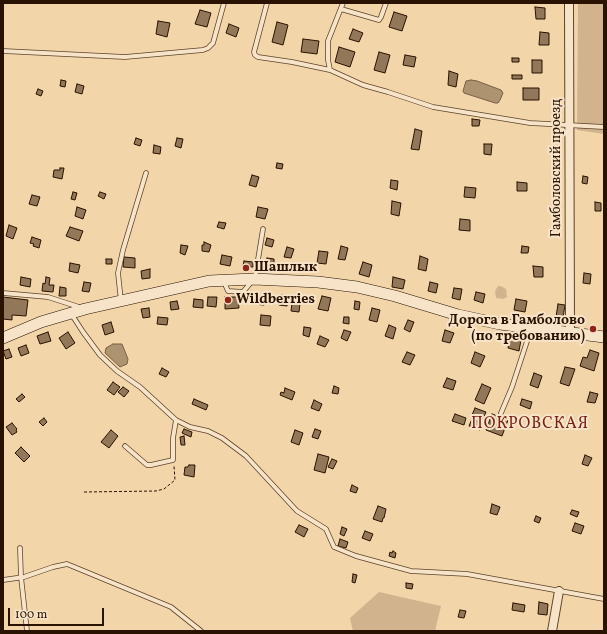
<!DOCTYPE html>
<meta charset="utf-8">
<style>
body{margin:0}
#map{position:relative;width:607px;height:634px;overflow:hidden;background:#f3d5aa;font-family:Vollkorn,serif}
canvas{display:block}
.frame{position:absolute;inset:0;border:4px solid #291200;pointer-events:none}
.scale{position:absolute;left:8px;top:608px;width:96px;height:18px;box-sizing:border-box;border:2px solid #291200;border-top:0;padding-left:5px;font-size:12px;line-height:14px;white-space:nowrap;color:#291200;-webkit-text-stroke:3px #f7e4c8;paint-order:stroke}
</style>
<div id="map">
<canvas width="607" height="634"></canvas>
<div class="frame"></div>
<div class="scale">100 m</div>
</div>
<script>
const c = document.querySelector('canvas').getContext('2d');
c.lineJoin = 'round';
function fill(path, color) { c.fillStyle = color; c.fill(path, 'evenodd'); }
const poly = rows => new Path2D(rows.map(r => 'M' + r).join(''));
function strokePath(path, color, width, dash) { c.strokeStyle = color; c.lineWidth = width; c.lineCap = dash ? 'butt' : 'round'; c.setLineDash(dash || []); c.stroke(path); }
function write(font, color, halo, rows, align = 'center') {
  c.font = font + ' Vollkorn,serif'; c.lineWidth = 4; c.setLineDash([]); c.textBaseline = 'middle'; c.strokeStyle = halo; c.fillStyle = color; for (const [text, x, y, turn = 0] of rows) {
    c.save(); c.translate(x, y); c.rotate((+turn || 0) * Math.PI / 180); c.textAlign = isNaN(turn) ? turn : align; if (halo) c.strokeText(text, 0, 0); c.fillText(text, 0, 0); c.restore();
  }
}
const green = poly([
 [578,3,604,3,604,134,577,130],
 [498,286,501,286,506,289,507,297,503,299,496,298,495,291],
 [379,592,441,606,435,631,353,631,350,618]
]);
const water = poly([
 [471,80,477,81,501,90,503,93,500,100,498,103,495,103,464,93,463,91,466,81,471,80],
 [113,344,122,344,128,359,127,364,120,367,105,353,106,348,113,344]
]);
const building = poly([
 [535,7,545,8,545,19,536,19,535,7],
 [200,10,211,13,207,27,195,24,200,10],
 [394,12,407,16,402,31,389,27,394,12],
 [158,21,170,23,167,37,156,34,158,21],
 [277,22,288,25,283,45,272,42,277,22],
 [229,24,239,28,236,37,226,33,229,24],
 [353,29,363,33,359,42,349,39,353,29],
 [540,32,549,33,549,45,539,45,540,32],
 [303,39,319,41,317,54,301,52,303,39],
 [339,47,355,52,350,67,335,62,339,47],
 [379,52,390,55,385,73,374,70,379,52],
 [405,55,416,57,414,67,403,65,405,55],
 [512,58,519,58,519,62,512,62,512,58],
 [532,60,542,60,542,73,532,73,532,60],
 [449,71,458,74,456,87,448,85,449,71],
 [512,75,522,75,522,79,512,79,512,75],
 [61,80,66,81,65,87,60,86,61,80],
 [77,84,84,86,82,94,75,92,77,84],
 [523,88,539,88,539,100,523,100,523,88],
 [38,89,43,91,41,96,36,94,38,89],
 [472,119,480,120,479,126,472,126,472,119],
 [415,129,422,131,419,150,411,149,415,129],
 [136,138,142,140,140,146,134,144,136,138],
 [177,138,183,139,181,148,175,146,177,138],
 [484,144,492,144,491,155,484,154,484,144],
 [154,145,161,147,160,154,153,153,154,145],
 [277,163,283,164,282,169,276,168,277,163],
 [60,168,64,168,62,179,53,177,54,170,60,170,60,168],
 [252,175,259,177,256,187,249,185,252,175],
 [583,176,588,177,587,184,582,183,583,176],
 [391,180,398,181,397,190,390,188,391,180],
 [517,182,527,183,527,191,517,191,517,182],
 [465,187,476,188,475,198,464,197,465,187],
 [73,192,77,193,75,200,71,199,73,192],
 [100,192,106,194,104,199,98,196,100,192],
 [32,195,40,197,37,206,29,204,32,195],
 [392,201,401,203,399,216,391,214,392,201],
 [595,202,601,203,601,211,595,211,595,202],
 [77,207,86,210,83,219,75,216,77,207],
 [258,207,268,209,265,219,256,217,258,207],
 [460,219,470,220,470,231,459,230,460,219],
 [219,222,226,223,224,229,217,227,219,222],
 [9,225,17,228,13,239,6,236,9,225],
 [70,227,83,231,79,241,66,236,70,227],
 [32,237,41,240,39,248,33,246,34,244,30,243,32,237],
 [267,238,274,240,272,247,265,245,267,238],
 [204,242,211,245,209,252,202,251,202,245,204,245,204,242],
 [181,245,188,246,185,255,180,253,181,245],
 [341,246,348,248,345,260,338,259,341,246],
 [522,246,529,247,528,253,521,253,522,246],
 [287,247,294,249,291,258,284,257,287,247],
 [319,251,328,252,326,264,317,263,319,251],
 [222,255,232,257,230,266,220,264,222,255],
 [420,256,428,259,426,271,418,269,420,256],
 [124,257,135,258,135,268,123,267,124,257],
 [267,258,274,259,274,265,267,264,267,258],
 [106,259,112,259,112,264,106,264,106,259],
 [244,261,253,262,253,267,243,266,244,261],
 [363,262,372,265,369,277,359,274,363,262],
 [70,263,80,265,78,273,69,271,70,263],
 [533,266,543,267,543,277,534,277,533,266],
 [150,269,150,278,142,279,141,271,150,269],
 [584,273,591,274,590,284,583,283,584,273],
 [21,277,31,279,30,287,20,285,21,277],
 [46,277,50,278,49,285,54,285,53,292,42,291,43,283,45,284,46,277],
 [393,277,405,280,403,289,392,287,393,277],
 [84,282,91,283,89,292,82,291,84,282],
 [430,282,438,284,436,293,428,291,430,282],
 [60,287,66,288,66,296,59,296,60,287],
 [454,288,462,289,460,300,452,298,454,288],
 [476,292,485,294,483,303,474,300,476,292],
 [254,295,264,296,264,305,253,304,254,295],
 [280,295,288,295,287,306,279,305,280,295],
 [293,295,301,295,299,312,291,311,293,295],
 [322,296,331,298,328,311,318,309,322,296],
 [3,297,28,300,26,316,12,315,12,320,3,319,3,297],
 [208,297,217,297,216,307,207,306,208,297],
 [225,297,238,297,239,308,225,309,225,297],
 [194,299,203,300,203,308,193,307,194,299],
 [516,299,527,301,525,312,514,310,516,299],
 [177,301,179,309,171,310,170,302,177,301],
 [355,301,360,302,359,310,354,309,355,301],
 [558,304,565,305,563,318,556,317,558,304],
 [149,308,150,317,143,318,141,309,149,308],
 [372,308,380,310,377,322,369,320,372,308],
 [261,315,271,316,270,326,260,325,261,315],
 [158,317,168,318,167,325,157,324,158,317],
 [344,317,349,317,349,324,343,323,344,317],
 [408,320,414,322,410,332,404,329,408,320],
 [111,322,114,332,105,335,102,325,111,322],
 [389,325,396,328,393,339,385,336,389,325],
 [304,327,311,328,309,337,303,335,304,327],
 [344,330,351,332,347,341,341,338,344,330],
 [445,330,454,333,450,343,442,341,445,330],
 [48,332,51,341,40,344,37,336,48,332],
 [68,332,75,343,66,349,59,338,68,332],
 [320,336,329,340,325,347,317,344,320,336],
 [510,337,521,340,519,351,508,348,510,337],
 [26,345,29,353,21,356,18,348,26,345],
 [9,349,12,357,6,359,3,351,9,349],
 [590,350,599,353,594,371,580,366,583,357,587,358,590,350],
 [407,352,415,355,410,365,402,362,407,352],
 [475,352,485,356,480,367,471,363,475,352],
 [565,367,575,369,569,386,560,383,565,367],
 [162,368,169,372,166,377,159,374,162,368],
 [534,373,542,376,538,388,530,385,534,373],
 [447,378,456,381,453,390,443,387,447,378],
 [113,382,120,387,114,395,107,390,113,382],
 [482,384,491,388,484,404,475,400,482,384],
 [334,386,339,388,338,394,332,393,334,386],
 [123,387,129,391,124,397,118,392,123,387],
 [285,388,295,392,292,400,280,395,281,392,284,393,285,388],
 [590,392,598,394,595,403,587,402,590,392],
 [22,394,25,397,19,402,16,399,22,394],
 [194,399,208,405,206,410,192,404,194,399],
 [522,399,532,402,530,409,520,405,522,399],
 [314,400,322,404,319,411,311,408,314,400],
 [475,408,486,412,483,419,472,415,475,408],
 [455,414,466,418,464,425,452,421,455,414],
 [492,414,508,420,502,436,486,430,492,414],
 [44,418,47,422,43,426,39,422,44,418],
 [472,419,482,423,480,430,469,426,472,419],
 [12,423,17,429,16,430,17,432,12,435,6,427,12,423],
 [184,429,192,432,191,437,182,433,184,429],
 [315,429,321,431,318,439,312,437,315,429],
 [111,430,118,436,109,448,101,442,111,430],
 [295,430,303,433,299,445,291,442,295,430],
 [184,436,185,445,181,445,180,437,184,436],
 [21,447,30,456,24,462,15,453,21,447],
 [318,454,329,457,325,473,314,470,318,454],
 [585,455,592,458,588,466,582,464,585,455],
 [332,459,337,461,333,469,328,467,332,459],
 [189,465,195,465,194,477,184,475,185,467,188,467,189,465],
 [352,485,358,488,356,493,350,491,352,485],
 [492,504,500,507,497,515,490,513,492,504],
 [378,506,386,509,384,518,383,518,382,522,373,519,378,506],
 [572,510,579,512,577,517,570,514,572,510],
 [536,516,541,518,539,523,534,521,536,516],
 [575,523,584,526,581,534,572,531,575,523],
 [299,525,308,529,304,537,295,532,299,525],
 [342,527,347,529,344,536,340,534,342,527],
 [365,531,373,534,370,541,362,538,365,531],
 [340,539,348,542,346,548,338,546,340,539],
 [393,551,396,553,395,558,389,556,390,552,392,553,393,551],
 [353,574,357,575,355,583,352,582,353,574],
 [406,583,413,584,412,589,406,588,406,583],
 [539,602,548,604,547,615,538,614,539,602],
 [513,603,525,605,524,612,512,610,513,603],
 [460,610,466,611,464,618,458,617,460,610]
]);
const path = poly([
 [84,492,156,491,164,489,175,480,174,466]
]);
const lane = poly([
 [267,3,254,52,255,55,258,57,292,62,330,70,328,60,328,41,343,3],
 [341,9,379,20,381,17,386,3],
 [3,51,125,57,203,50,208,48,213,43,224,3],
 [330,70,363,85,388,92,433,107,530,123,604,127],
 [255,278,263,229],
 [224,282,228,291,243,292,252,281],
 [3,293,48,297,79,307],
 [121,301,118,273,123,250,146,173],
 [72,315,83,332,100,355,117,371,140,387,176,420,190,427,208,431,222,438,246,456,297,511,326,529,334,547,356,556,411,571,467,574,604,599],
 [501,413,512,387,531,329],
 [125,446,147,465,151,465,173,460,173,438,176,420],
 [20,548,21,577,27,631],
 [3,580,24,577,53,567,67,564,171,607,201,631]
]);
const street = poly([
 [569,3,570,332],
 [552,631,559,591]
]);
const secondary = poly([
 [3,338,41,322,85,309,209,281,254,279,318,282,357,287,395,296,458,315,500,324,604,337]
]);
const markers = [
 [246,268,4,"#8f2418"],
 [228,300,4,"#8f2418"],
 [593,329,4,"#8f2418"]
];
const streetNames = [
 ["Гамболовский проезд",557,168,-90]
];
const poiNames = [
 ["Шашлык",254,268],
 ["Wildberries",236,300],
 ["Дорога в Гамболово",585,321,"right"],
 ["(по требованию)",585,337,"right"]
];
const quarterNames = [
 ["ПОКРОВСКАЯ",530,425]
];
fill(green, '#d1b48d');
fill(water, '#ae9370');
strokePath(water, '#795f43', 1);
fill(building, '#927758');
strokePath(building, '#291200', 1);
strokePath(lane, '#5c432a', 5.5);
strokePath(street, '#5c432a', 10);
strokePath(secondary, '#291200', 12);
strokePath(path, '#291200', 1, [3, 2]);
strokePath(lane, '#f7e4c8', 4);
strokePath(street, '#f7e4c8', 8);
strokePath(secondary, '#f7e4c8', 11);
for (const [x, y, r, color] of markers) { const dot = new Path2D(); dot.arc(x, y, r, 0, 2 * Math.PI); c.fillStyle = color; c.fill(dot); strokePath(dot, '#f7e4c8', 1.5); }
write('14px', '#291200', '#f7e4c8', streetNames);
write('bold 14px', '#291200', '#f7e4c8', poiNames, 'left');
c.letterSpacing = '1px';
write('16px', '#7a1f14', '#f7e4c8', quarterNames);
c.letterSpacing = '0px';
</script>
